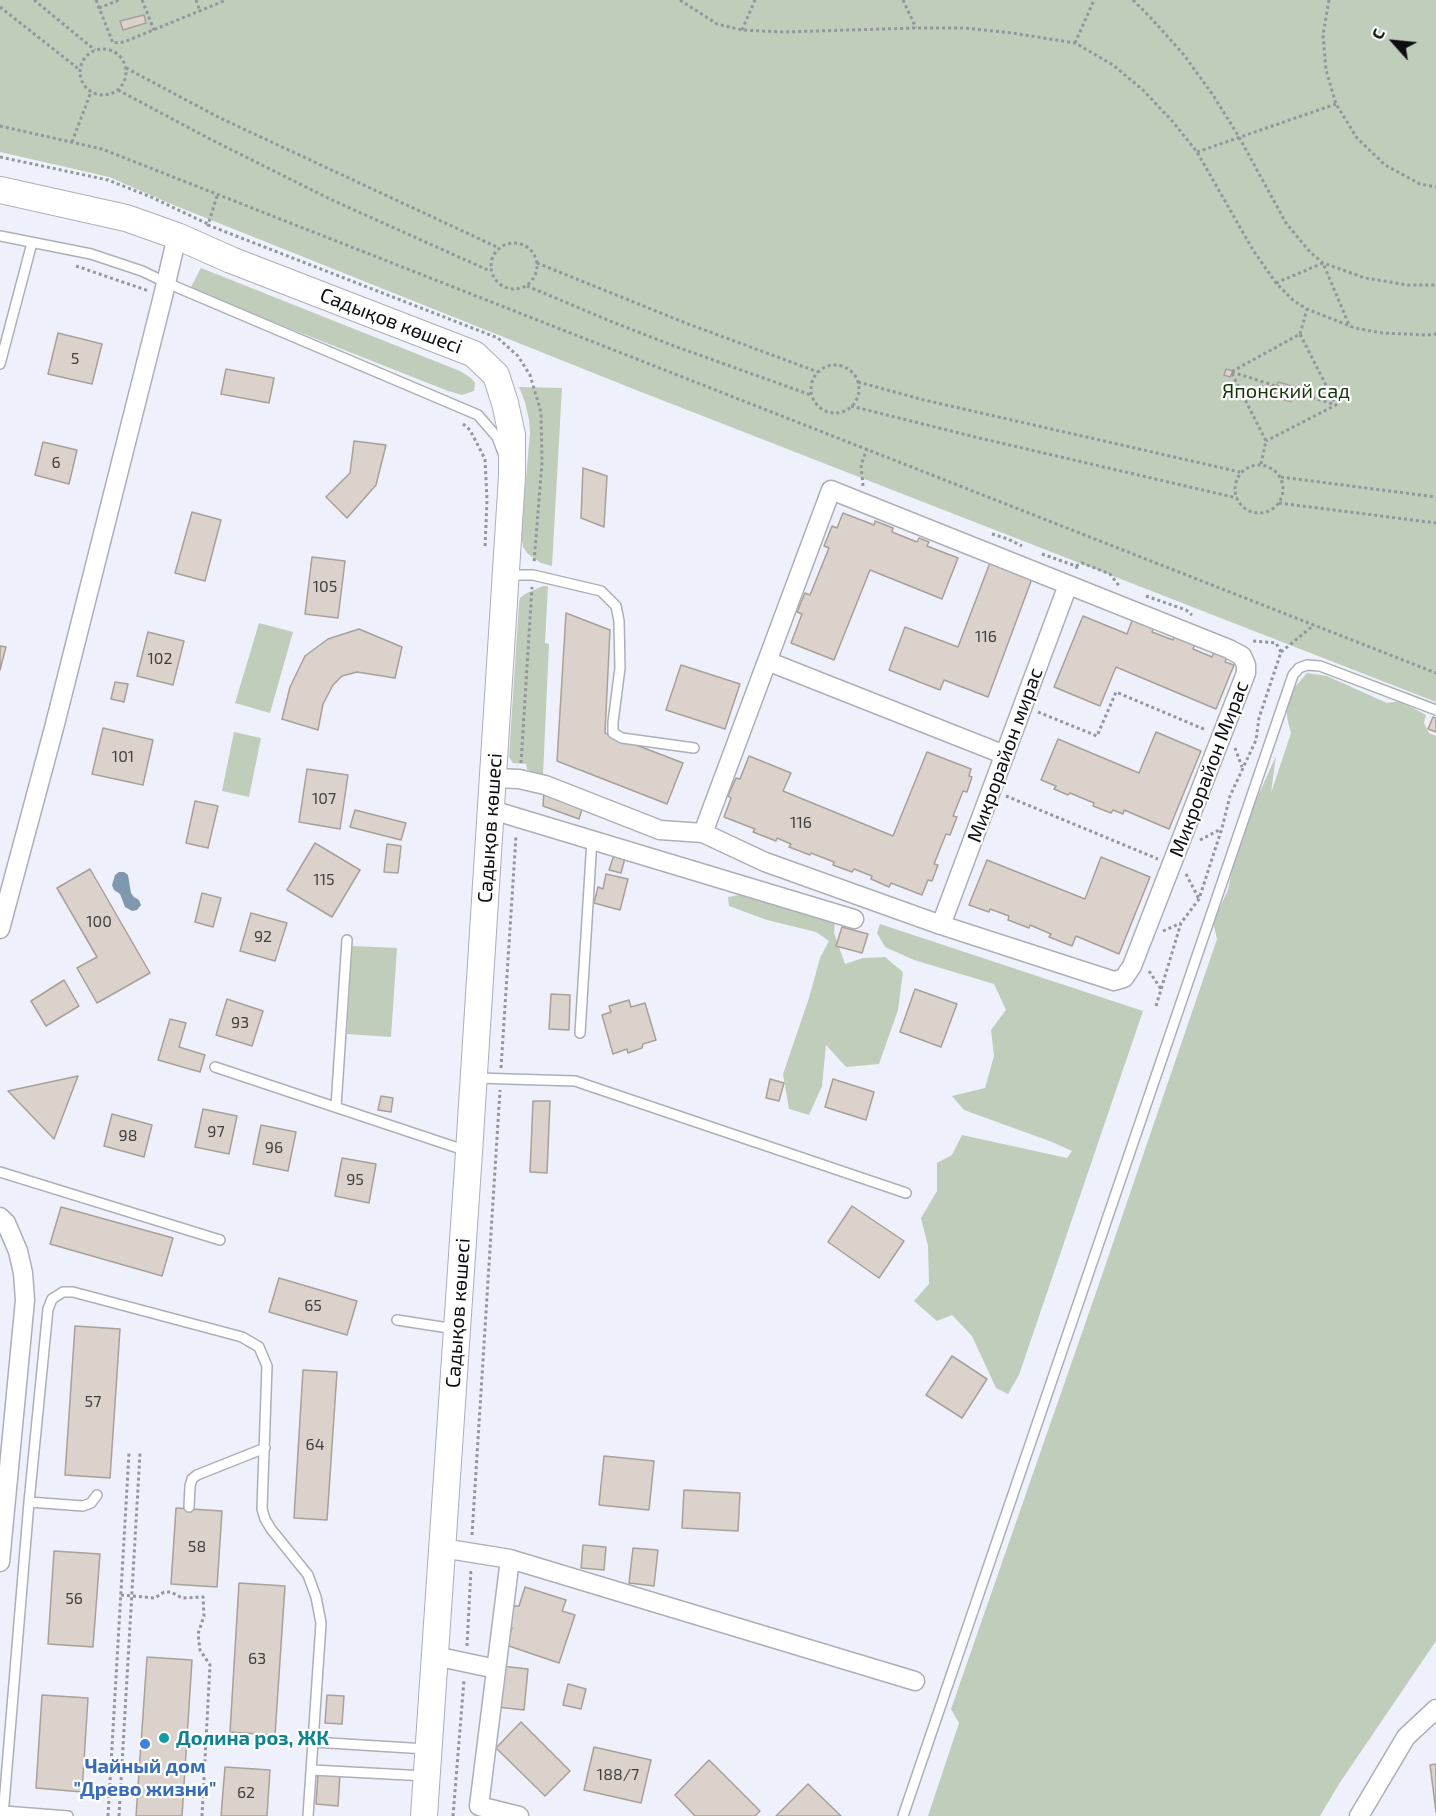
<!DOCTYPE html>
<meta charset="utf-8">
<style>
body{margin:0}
#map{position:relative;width:1436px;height:1816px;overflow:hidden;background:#eef1fb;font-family:"Exo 2",sans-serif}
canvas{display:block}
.north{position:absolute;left:1364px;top:12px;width:60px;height:60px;-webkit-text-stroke:4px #fff;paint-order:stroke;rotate:297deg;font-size:16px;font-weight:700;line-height:24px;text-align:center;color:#0d0e11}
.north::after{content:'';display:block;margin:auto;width:21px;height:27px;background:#0d0e11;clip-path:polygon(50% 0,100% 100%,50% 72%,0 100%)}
</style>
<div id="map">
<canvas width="1436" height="1816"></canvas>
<div class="north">С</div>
</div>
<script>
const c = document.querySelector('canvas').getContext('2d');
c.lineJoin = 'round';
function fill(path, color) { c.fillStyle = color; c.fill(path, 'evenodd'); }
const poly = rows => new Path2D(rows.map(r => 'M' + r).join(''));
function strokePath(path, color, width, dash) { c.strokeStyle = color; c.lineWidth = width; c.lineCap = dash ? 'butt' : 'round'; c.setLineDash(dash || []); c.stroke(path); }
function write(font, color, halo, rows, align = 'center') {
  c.font = font + ' "Exo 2",sans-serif'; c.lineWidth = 4.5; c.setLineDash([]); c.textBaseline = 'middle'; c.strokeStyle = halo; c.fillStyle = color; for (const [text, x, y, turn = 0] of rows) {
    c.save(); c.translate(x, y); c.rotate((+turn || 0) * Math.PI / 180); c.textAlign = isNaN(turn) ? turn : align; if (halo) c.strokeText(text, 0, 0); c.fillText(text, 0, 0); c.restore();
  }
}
const green = poly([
 [0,0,1436,0,1436,702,636,390,171,204,109,177,0,152],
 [201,268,460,371,471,378,475,383,474,391,462,395,448,391,190,289],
 [519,387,562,388,552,566,541,563,528,554,523,547,521,533,530,433,529,420,525,402],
 [543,586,548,586,545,643,549,644,543,775,533,773,527,769,526,764,513,763,509,757,519,603,520,598,525,594],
 [259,623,293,632,270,713,235,703],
 [1307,673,1327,676,1387,703,1400,701,1426,715,1424,723,1429,733,1436,736,1436,1641,1339,1784,1320,1816,928,1816,959,1723,951,1709,1100,1281,1217,939,1213,922,1228,890,1232,869,1253,807,1276,756,1271,793,1291,733,1288,722,1286,708,1295,687],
 [234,732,261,738,249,797,222,791],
 [739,895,835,921,834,933,845,964,863,958,885,957,903,972,898,1010,879,1064,846,1067,826,1045,822,1086,809,1115,789,1109,783,1074,809,998,820,958,829,941,816,932,767,920,729,906,728,897],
 [880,924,1143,1011,1019,1375,1008,1394,996,1388,972,1336,952,1315,937,1321,914,1301,929,1284,928,1246,921,1218,937,1191,937,1163,952,1155,962,1135,1067,1158,1072,1151,1052,1142,964,1110,952,1096,985,1088,994,1056,991,1030,1006,1010,994,984,914,960,885,947,877,933],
 [352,946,397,948,391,1037,347,1034]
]);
const water = poly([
 [119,872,124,872,128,875,131,893,134,897,139,900,141,905,137,910,132,911,125,907,120,894,114,890,112,885,115,875]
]);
const building = poly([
 [144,15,146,23,123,30,120,21,144,15],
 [58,333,102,344,92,384,48,374,58,333],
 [226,369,274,378,269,403,221,394,226,369],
 [1226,369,1233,371,1230,377,1224,375,1226,369],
 [1278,382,1295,387,1291,402,1274,396,1278,382],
 [354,441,386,445,376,485,347,518,326,497,350,473,354,441],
 [43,442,77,450,69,484,35,475,43,442],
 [583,468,607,476,604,527,581,518,583,468],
 [192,512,221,520,205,581,175,573,192,512],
 [843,513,874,525,875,521,893,528,892,532,917,542,919,538,929,542,927,546,958,558,942,599,870,570,834,660,791,643,802,614,797,612,805,593,810,595,829,548,824,546,832,526,837,528,843,513],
 [312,557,345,561,338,618,305,614,312,557],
 [991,560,1033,576,988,697,944,680,940,690,889,670,905,627,958,647,991,560],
 [566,613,610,630,605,733,683,763,667,804,557,761,566,613],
 [1083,616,1127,634,1133,618,1154,627,1152,632,1173,640,1174,636,1195,644,1193,649,1212,657,1214,652,1227,657,1225,662,1234,665,1216,709,1116,667,1100,706,1054,687,1083,616],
 [359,629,402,647,395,678,357,672,342,676,333,685,323,704,318,730,282,719,290,687,305,656,328,639,359,629],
 [148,632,184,641,173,685,137,676,148,632],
 [0,646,6,647,0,670,0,646],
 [681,665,740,684,725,729,666,710,681,665],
 [115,682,128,684,124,702,111,699,115,682],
 [1433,717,1436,718,1436,732,1428,729,1433,717],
 [103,728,153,740,143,785,92,774,103,728],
 [1156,732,1201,751,1169,829,1124,810,1123,814,1113,810,1111,813,1093,806,1094,803,1070,793,1068,795,1054,789,1056,786,1041,780,1058,739,1139,773,1156,732],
 [927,752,971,769,969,776,972,777,967,792,963,791,953,816,957,817,950,835,946,834,934,864,938,865,932,881,928,880,922,895,891,883,889,887,871,879,872,876,854,869,852,872,833,865,834,862,811,853,810,855,789,847,791,844,777,838,776,841,753,832,755,829,724,817,731,798,728,796,736,778,740,779,749,756,791,773,783,791,893,836,927,752],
 [307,769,348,775,340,829,299,822,307,769],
 [544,791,583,806,579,819,543,806,544,791],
 [195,801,218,806,208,848,186,843,195,801],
 [355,810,406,823,401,840,350,827,355,810],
 [315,843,360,870,332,917,287,890,315,843],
 [387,844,401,846,398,873,384,872,387,844],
 [614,855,625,858,621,873,609,870,614,855],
 [1101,857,1150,877,1119,954,1076,936,1072,946,1049,937,1051,934,1030,925,1029,928,1008,920,1009,916,990,909,989,912,969,905,987,860,1085,899,1101,857],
 [90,869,150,973,97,1003,77,968,97,957,57,888,90,869],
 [606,874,628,879,620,910,594,903,598,887,603,889,606,874],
 [202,893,221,898,213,927,195,922,202,893],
 [251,913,287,923,275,961,240,951,251,913],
 [842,927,868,934,862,953,836,946,842,927],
 [64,980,79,1006,46,1026,31,1001,64,980],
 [915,989,957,1004,941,1047,900,1032,915,989],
 [551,994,570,995,569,1030,549,1029,551,994],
 [227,999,263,1011,252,1046,216,1035,227,999],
 [629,1000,631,1007,645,1003,656,1040,643,1044,642,1048,628,1053,627,1049,613,1054,602,1015,611,1012,609,1006,629,1000],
 [170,1019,186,1023,179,1047,205,1055,200,1072,158,1060,170,1019],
 [78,1076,54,1139,8,1091,78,1076],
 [770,1079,784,1083,779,1101,766,1098,770,1079],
 [833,1079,874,1092,866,1120,825,1107,833,1079],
 [381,1096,393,1098,391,1112,378,1110,381,1096],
 [533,1101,550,1101,547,1173,530,1172,533,1101],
 [203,1109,237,1116,229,1154,195,1147,203,1109],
 [112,1114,152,1125,144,1157,104,1146,112,1114],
 [261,1125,296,1132,288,1171,253,1164,261,1125],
 [342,1158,376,1164,369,1203,335,1196,342,1158],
 [852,1206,904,1241,879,1278,828,1242,852,1206],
 [61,1207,173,1238,162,1276,50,1244,61,1207],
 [279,1278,357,1301,347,1335,269,1312,279,1278],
 [75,1326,120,1329,110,1478,65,1475,75,1326],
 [952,1356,987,1379,962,1418,926,1395,952,1356],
 [303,1370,337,1372,327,1520,294,1518,303,1370],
 [604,1456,654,1461,649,1510,599,1505,604,1456],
 [684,1490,740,1493,738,1531,682,1528,684,1490],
 [176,1508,222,1511,217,1587,171,1584,176,1508],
 [583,1545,606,1547,604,1570,581,1568,583,1545],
 [633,1548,658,1550,654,1586,629,1583,633,1548],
 [54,1551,100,1554,93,1647,48,1644,54,1551],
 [239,1583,285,1586,275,1735,230,1732,239,1583],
 [525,1587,566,1600,562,1611,575,1615,559,1663,506,1645,512,1628,507,1627,514,1606,519,1606,525,1587],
 [147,1657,192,1660,182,1816,136,1816,147,1657],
 [501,1666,528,1669,524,1710,497,1707,501,1666],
 [568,1684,586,1689,581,1709,563,1705,568,1684],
 [42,1695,88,1698,82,1792,36,1788,42,1695],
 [327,1695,344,1696,342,1724,325,1723,327,1695],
 [521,1722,570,1771,545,1796,496,1748,521,1722],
 [594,1747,651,1760,641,1803,584,1790,594,1747],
 [709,1760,760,1811,755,1816,695,1816,675,1795,709,1760],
 [1436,1764,1436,1812,1430,1765,1436,1764],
 [225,1767,270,1770,267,1816,221,1816,225,1767],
 [318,1773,340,1774,338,1806,316,1804,318,1773],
 [808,1784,841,1816,776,1816,808,1784]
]);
const path = poly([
 [34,0,95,50],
 [96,0,113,43,124,42,226,0],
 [142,0,154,30],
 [196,0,200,11],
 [680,0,717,24,742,30,783,32,916,28,965,28,1012,33,1075,43,1113,65,1143,90,1173,122,1197,152,1253,250,1276,283,1294,301,1307,309,1355,328,1382,333,1427,335,1436,334],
 [903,0,916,28],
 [1133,0,1151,18,1184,55,1213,95,1239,137,1286,223,1310,252,1323,263,1365,278,1408,285,1436,285],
 [1329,0,1323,35,1326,70,1336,104,1357,138,1385,165,1420,184,1436,187],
 [0,7,80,70],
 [99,8,119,0],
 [742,30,755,0],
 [1075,43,1094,0],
 '80 72a23 23 0 1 1 46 0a23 23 0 1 1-46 0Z',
 [126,68,220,118,499,248],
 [118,90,210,139,332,200,490,271],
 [0,126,102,149,1436,673],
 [72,142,91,92],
 [1197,152,1336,104],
 [0,157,108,180,151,197,208,224],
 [217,196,208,225,498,338,518,356,530,375,541,412,542,462,534,563],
 '491 266a23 23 0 1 1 46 0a23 23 0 1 1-46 0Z',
 [537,263,683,322,818,372],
 [76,266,149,291],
 [1276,283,1323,263,1350,327],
 [527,286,610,321,674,346,811,395],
 [1300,334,1307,309],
 '811 389a24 24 0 1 1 48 0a24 24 0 1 1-48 0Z',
 [1232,372,1336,405],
 [858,382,924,400,1240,472],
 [851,406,975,437,1237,498],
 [463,424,470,430,485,459,487,500,485,548],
 [1261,464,1266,441,1231,372,1300,334,1336,405,1266,441],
 '1235 489a24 24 0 1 1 48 0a24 24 0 1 1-48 0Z',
 [1281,477,1436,497],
 [863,486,861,465,867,449],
 [1279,503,1436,523],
 [992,534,1008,539,1022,546],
 [1042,554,1076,566,1078,571],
 [1076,566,1082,563,1110,574,1120,587],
 [1146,596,1186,610,1192,615],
 [1281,652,1314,625],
 [1038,712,1097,736,1116,692,1206,730],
 [1235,748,1242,767],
 [521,763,532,587],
 [1006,796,1158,859],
 [1200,840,1221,829],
 [1186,874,1199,899],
 [1163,931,1181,923],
 [1149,971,1161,989],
 [1156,1006,1181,923,1199,899,1222,828,1230,796,1256,740,1259,718,1281,652,1276,643,1252,641],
 [501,1068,516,836],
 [472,1535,500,1090],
 [121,1595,155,1598,164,1592,171,1592,182,1598,203,1597,204,1616,198,1634,200,1650,210,1665,202,1816],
 [467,1646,471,1569],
 [108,1816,129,1453],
 [119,1816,140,1453],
 [453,1816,464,1680]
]);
const lane = poly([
 [0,236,91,254,142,271,167,283,478,415,497,437,503,453],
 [0,364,32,243],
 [509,575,533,575,601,591,616,606,619,621,620,668,613,722,613,733,622,738,694,748],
 [580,1033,592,839],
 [215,1067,467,1151],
 [476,1078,575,1081,906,1193],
 [336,1107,347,940],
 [0,1172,220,1240],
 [397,1320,455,1329],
 [29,1502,83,1506,91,1503,97,1495],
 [189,1507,190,1486,192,1479,197,1475,265,1448],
 [313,1742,426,1749],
 [312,1770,426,1776],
 [4,1811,68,1816],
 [3,1816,29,1502,48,1309,52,1299,63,1292,73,1292,242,1337,259,1347,267,1366,262,1509,265,1519,271,1529,308,1575,316,1597,321,1623,308,1816],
 [903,1816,1293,675,1299,668,1307,665,1320,666,1436,710]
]);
const street = poly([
 [767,661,1005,755],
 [494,778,519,779,545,785,660,830,703,833,765,862,941,925,1114,981,1124,978,1132,966,1246,673,1246,665,1242,656,1229,649,831,490,703,833],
 [492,810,854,919],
 [941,925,1068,585],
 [0,929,54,728,163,296,177,236],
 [0,1217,6,1223,18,1251,23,1273,25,1300,0,1562],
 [442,1548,510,1559,479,1806,519,1816],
 [510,1559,915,1681],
 [435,1656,496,1669],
 [1359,1816,1406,1737,1436,1709]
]);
const secondary = poly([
 [0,190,126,218,177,236,231,260,474,354,496,375,505,403,512,435,512,476,469,1152,424,1816]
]);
const markers = [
 [164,1738,6,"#0f9aa8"],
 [145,1744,6,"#3f7fe0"]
];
const numberNames = [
 ["5",75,359],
 ["6",56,463],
 ["105",325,587],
 ["116",986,637],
 ["102",160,659],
 ["101",123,757],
 ["107",324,799],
 ["116",801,823],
 ["115",324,880],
 ["100",99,922],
 ["92",263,937],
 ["93",240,1023],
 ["97",216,1132],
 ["98",128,1136],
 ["96",274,1148],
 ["95",355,1180],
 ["65",313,1306],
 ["57",93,1402],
 ["64",315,1445],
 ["58",197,1547],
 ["56",74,1599],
 ["63",257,1659],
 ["188/7",618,1775],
 ["62",246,1793]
];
const streetNames = [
 ["Садықов көшесі",391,321,21],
 ["Микрорайон мирас",1005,755,-70],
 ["Микрорайон Мирас",1209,769,-69],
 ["Садықов көшесі",490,828,-86],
 ["Садықов көшесі",458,1313,-86]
];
const parkNames = [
 ["Японский сад",1286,391]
];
const cultureNames = [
 ["Долина роз, ЖК",176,1738]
];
const shopNames = [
 ["Чайный дом",145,1766],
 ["\"Древо жизни\"",145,1789]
];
fill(green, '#c0cdbb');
fill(water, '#8098af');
fill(building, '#dbd3cb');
strokePath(building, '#a8a099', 1.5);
strokePath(lane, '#acafb8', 12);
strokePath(street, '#acafb8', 21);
strokePath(secondary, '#acafb8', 28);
strokePath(path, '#94969d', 3, [3, 3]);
strokePath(lane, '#fff', 9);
strokePath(street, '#fff', 18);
strokePath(secondary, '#fff', 26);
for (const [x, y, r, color] of markers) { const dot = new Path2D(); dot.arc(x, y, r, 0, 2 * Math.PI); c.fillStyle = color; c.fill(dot); strokePath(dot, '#fff', 2); }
write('16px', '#403f40', null, numberNames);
write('20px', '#0d0e11', '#fff', streetNames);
write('20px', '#18340b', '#fff', parkNames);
write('bold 20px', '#0d838f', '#fff', cultureNames, 'left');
write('bold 20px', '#366cbe', '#fff', shopNames);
</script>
